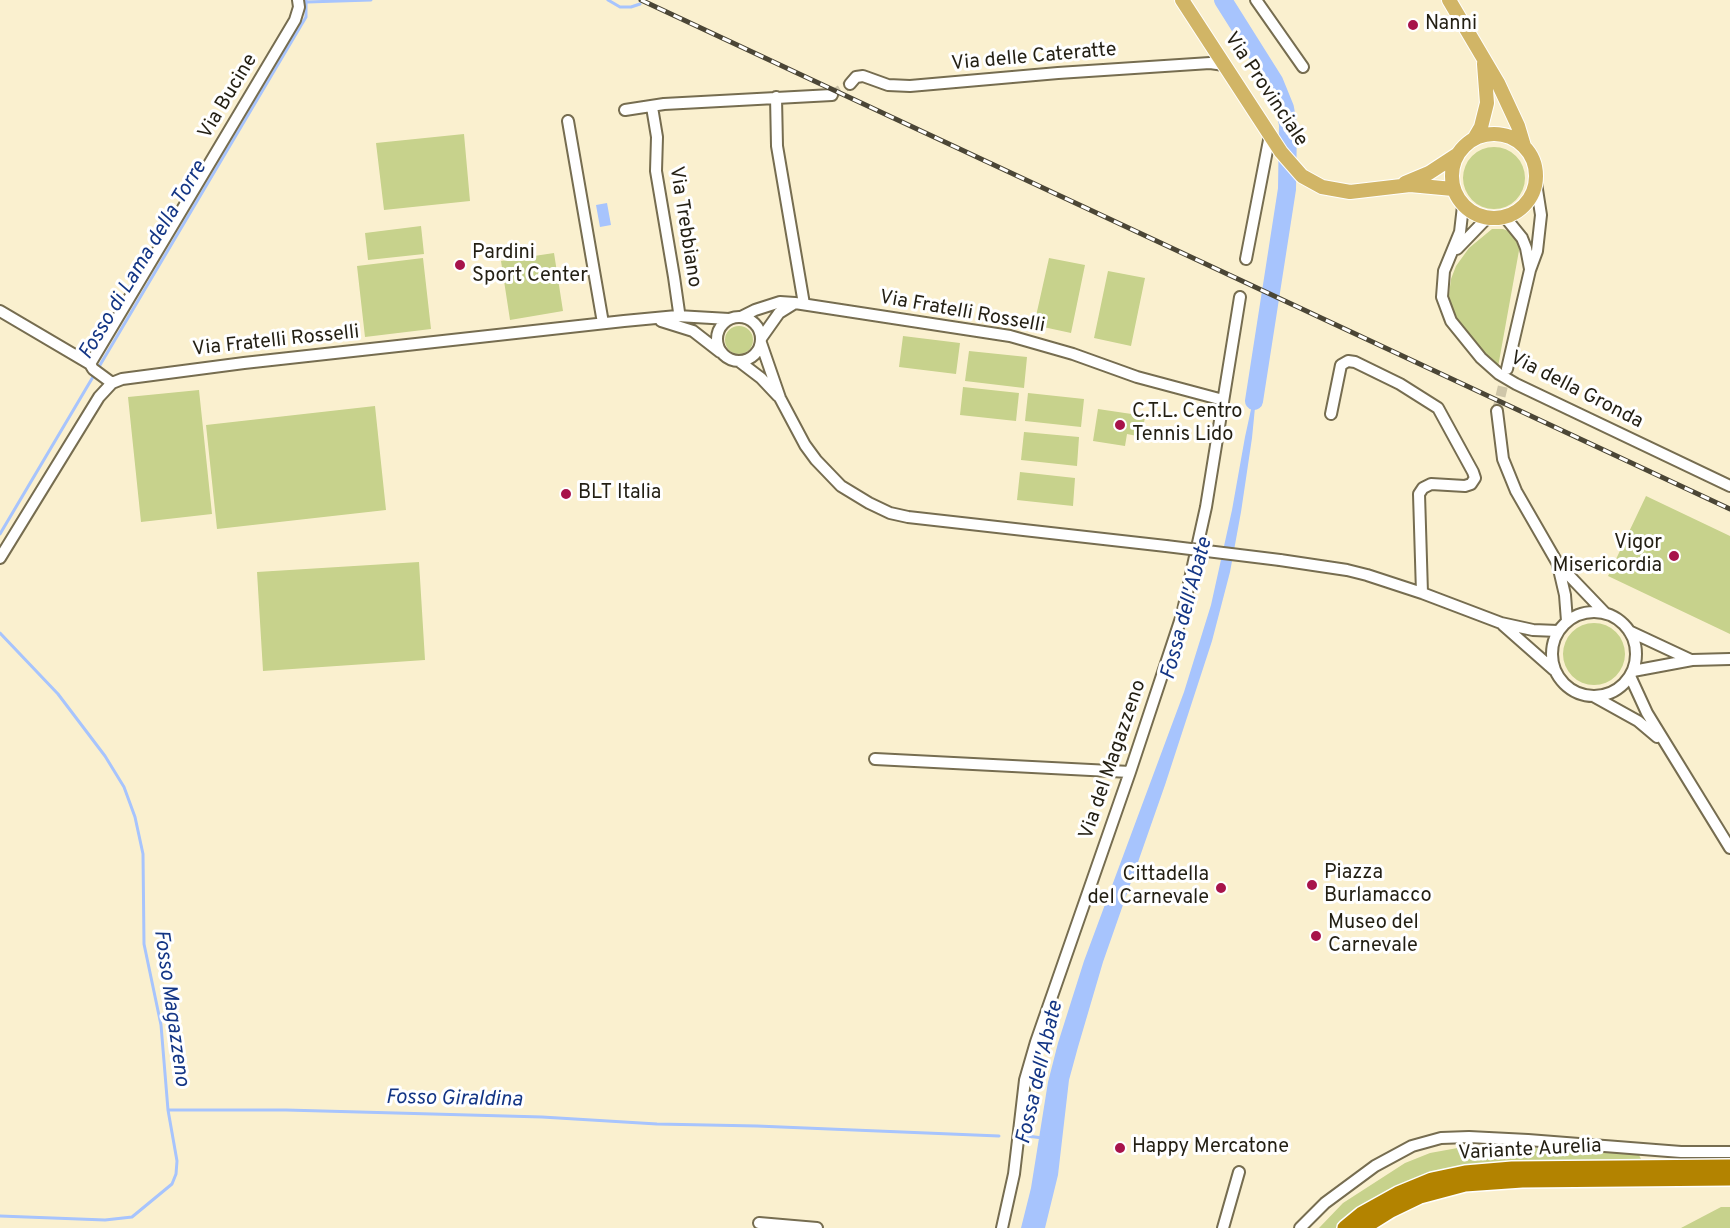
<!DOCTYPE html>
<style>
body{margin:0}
canvas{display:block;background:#faf0cf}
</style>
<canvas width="1730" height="1228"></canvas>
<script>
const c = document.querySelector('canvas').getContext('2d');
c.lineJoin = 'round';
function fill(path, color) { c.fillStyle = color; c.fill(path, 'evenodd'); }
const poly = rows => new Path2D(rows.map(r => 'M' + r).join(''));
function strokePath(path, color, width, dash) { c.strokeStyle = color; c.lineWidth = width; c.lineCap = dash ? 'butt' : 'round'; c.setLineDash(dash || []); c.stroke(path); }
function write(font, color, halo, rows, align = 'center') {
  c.font = font + ' Overpass,sans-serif'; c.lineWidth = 6; c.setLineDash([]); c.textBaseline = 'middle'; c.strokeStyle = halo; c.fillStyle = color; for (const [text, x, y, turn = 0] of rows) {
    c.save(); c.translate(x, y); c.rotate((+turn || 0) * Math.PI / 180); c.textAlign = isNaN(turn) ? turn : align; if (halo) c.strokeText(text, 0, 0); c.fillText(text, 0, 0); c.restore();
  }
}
const green = poly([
 [464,134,470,201,384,210,376,143],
 '1463 178a31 31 0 1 1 62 0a31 31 0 1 1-62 0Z',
 [421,226,424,254,368,260,365,233],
 [1492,229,1503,229,1511,232,1520,245,1498,367,1493,365,1457,321,1450,306,1449,295,1451,279,1456,266,1469,248],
 [554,253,563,311,510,320,501,261],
 [423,258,431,329,365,337,357,266],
 [1049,258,1085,265,1071,333,1034,325],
 [1108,271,1145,278,1131,346,1094,338],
 '725 340a14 14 0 1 1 28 0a14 14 0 1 1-28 0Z',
 [903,336,960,343,956,374,899,367],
 [969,351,1027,357,1024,388,965,381],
 [963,387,1019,393,1016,421,960,415],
 [199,390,212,514,141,522,128,397],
 [1028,393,1084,399,1081,427,1025,421],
 [375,406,386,510,217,529,206,425],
 [1098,409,1145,416,1142,437,1127,434,1125,446,1093,441],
 [1024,432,1079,437,1077,466,1021,460],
 [1020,472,1075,478,1073,506,1017,500],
 [1646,496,1730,536,1730,634,1608,576],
 [419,562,425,660,263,671,257,572],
 '1563 654a31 31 0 1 1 62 0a31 31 0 1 1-62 0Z',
 [1474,1145,1611,1152,1639,1155,1641,1159,1635,1161,1411,1181,1373,1199,1349,1216,1336,1228,1319,1228,1343,1203,1405,1163,1430,1153],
 [1721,1207,1730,1207,1730,1228,1681,1228]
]);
const water = poly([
 [607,203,611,225,600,227,596,205],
 [1258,377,1252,438,1241,512,1230,572,1212,641,1165,785,1103,962,1078,1047,1069,1080,1058,1175,1045,1228,1021,1228,1031,1188,1048,1082,1058,1043,1084,961,1184,692,1211,605,1232,510,1245,437]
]);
const stream = poly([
 [608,0,620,7,631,7,640,4],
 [307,2,371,0],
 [0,534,306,17,306,0],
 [0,633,58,694,105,756,124,787,135,817,143,854,144,944,161,1025,168,1110],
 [1027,1136,1043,1138],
 [0,1216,105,1220,132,1217,172,1184,176,1174,177,1161,168,1110,286,1110,542,1117,657,1124,757,1126,999,1136]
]);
const river = poly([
 [1223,0,1274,81,1285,108,1288,125,1287,189,1254,401]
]);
const minorTunnel = poly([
 [832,95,850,84],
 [1497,411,1507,369]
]);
const minor = poly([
 [1256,0,1303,67],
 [850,84,856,77,863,76,888,85,910,86,1058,73,1210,63,1224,65],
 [776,97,777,146,804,304],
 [652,107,657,137,656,171,674,277,679,312,677,316],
 [625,110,664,104,832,95],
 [568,121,603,323],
 [1463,206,1460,232,1444,271,1442,297,1451,321,1481,358,1499,374,1516,384,1730,486],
 [1505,217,1522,238,1526,248,1530,269],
 [1457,249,1487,218],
 [1246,259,1270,135],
 [0,311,90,364,93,369,112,383],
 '717 339a22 22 0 1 1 44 0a22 22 0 1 1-44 0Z',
 [741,317,755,310,780,302,795,303,1010,336,1073,354,1137,377,1223,400],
 [661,321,693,331,720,352],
 [762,337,779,313,795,303],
 [761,343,780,398,805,445,816,460,841,486,869,503,890,513,908,517,1166,546],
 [740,362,761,378,778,396],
 [90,364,295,20,299,7,298,0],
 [1507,369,1530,270,1537,251,1541,215,1536,183],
 [1497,411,1503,459,1516,491,1558,564,1605,613],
 [1331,414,1341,365,1348,361,1355,362,1400,384,1438,408,1473,472,1475,478,1471,484,1465,486,1431,484,1423,488,1419,494,1422,593],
 [0,558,99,397,112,383,122,379,244,363,624,321,677,316,729,319],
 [1280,560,1347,570,1367,575,1422,593,1501,623,1533,630,1558,631],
 [1558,565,1565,595,1567,621],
 '1552 654a42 42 0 1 1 84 0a42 42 0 1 1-84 0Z',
 [1503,625,1554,670],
 [1629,631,1691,660],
 [1633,671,1692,660,1730,659],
 [1630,676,1647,713,1730,848],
 [1593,696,1638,721,1657,737],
 [875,759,1130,772],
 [759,1223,817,1228],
 [1002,1228,1014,1174,1025,1080,1036,1042,1130,772,1182,615,1206,507,1240,297],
 [1223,1228,1239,1172],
 [1300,1228,1325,1203,1375,1166,1412,1146,1441,1138,1469,1137,1528,1140,1681,1152,1730,1152]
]);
const major = poly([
 [1182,0,1281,152,1302,176,1322,187,1350,192,1410,185,1453,189],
 [1449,0,1498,83,1518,126,1524,146],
 '1452 176a42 42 0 1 1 84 0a42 42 0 1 1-84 0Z',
 [1474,139,1481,127,1487,103,1484,64],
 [1405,183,1429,173,1458,154]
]);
const highway = poly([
 [1345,1228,1362,1214,1398,1194,1432,1180,1465,1173,1512,1169,1730,1167],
 [1362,1228,1391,1210,1420,1196,1465,1184,1522,1180,1730,1178]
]);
const rail = poly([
 [641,0,1730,509]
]);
const minorBridge = poly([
 [1166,546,1280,560]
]);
const markers = [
 [1413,25,6,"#a7134a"],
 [460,265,6,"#a7134a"],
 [1120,425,6,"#a7134a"],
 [566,494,6,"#a7134a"],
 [1674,556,6,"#a7134a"],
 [1312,885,6,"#a7134a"],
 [1221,888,6,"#a7134a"],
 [1316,936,6,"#a7134a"],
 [1120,1148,6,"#a7134a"]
];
const poiNames = [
 ["Nanni",1425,25],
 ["Pardini",472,254],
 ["Sport Center",472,277],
 ["C.T.L. Centro",1132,413],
 ["Tennis Lido",1132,436],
 ["BLT Italia",578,494],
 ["Vigor",1662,544,"right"],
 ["Misericordia",1662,567,"right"],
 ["Piazza",1324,874],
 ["Burlamacco",1324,897],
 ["Cittadella",1209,876,"right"],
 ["del Carnevale",1209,899,"right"],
 ["Museo del",1328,924],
 ["Carnevale",1328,947],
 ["Happy Mercatone",1132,1148]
];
const streetNames = [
 ["Via delle Cateratte",1034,58,-5],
 ["Via Provinciale",1265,90,56],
 ["Via Bucine",229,97,-59],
 ["Via Trebbiano",684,227,81],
 ["Via Fratelli Rosselli",962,313,10],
 ["Via Fratelli Rosselli",276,342,-6],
 ["Via della Gronda",1576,391,27],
 ["Via del Magazzeno",1114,760,-71],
 ["Variante Aurelia",1530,1151,-3]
];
const waterNames = [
 ["Fosso di Lama della Torre",144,261,-59],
 ["Fossa dell'Abate",1188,609,-75],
 ["Fosso Magazzeno",170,1008,82],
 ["Fossa dell'Abate",1041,1073,-77],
 ["Fosso Giraldina",454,1100,1]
];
fill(green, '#c7d28c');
fill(water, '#a7c4fd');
strokePath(stream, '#a7c4fd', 3);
strokePath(river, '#a7c4fd', 18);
strokePath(minorTunnel, '#cfc6a9', 10, [10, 5]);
strokePath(minor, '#766d50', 14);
strokePath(major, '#fff', 16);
strokePath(highway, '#fff', 18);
strokePath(minor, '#fff', 10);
strokePath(major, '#d1b566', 14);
strokePath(highway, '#b38300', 15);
strokePath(rail, '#4b4636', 5);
strokePath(rail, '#fff', 3, [9]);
strokePath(minorBridge, '#766d50', 14, []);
strokePath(minorBridge, '#fff', 10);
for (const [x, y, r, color] of markers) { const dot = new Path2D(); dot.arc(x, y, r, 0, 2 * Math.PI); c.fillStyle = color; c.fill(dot); strokePath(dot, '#fff', 2); }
write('20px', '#231f13', '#fff', poiNames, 'left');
write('20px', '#231f13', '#fff', streetNames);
write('italic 21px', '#143685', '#fff', waterNames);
</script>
